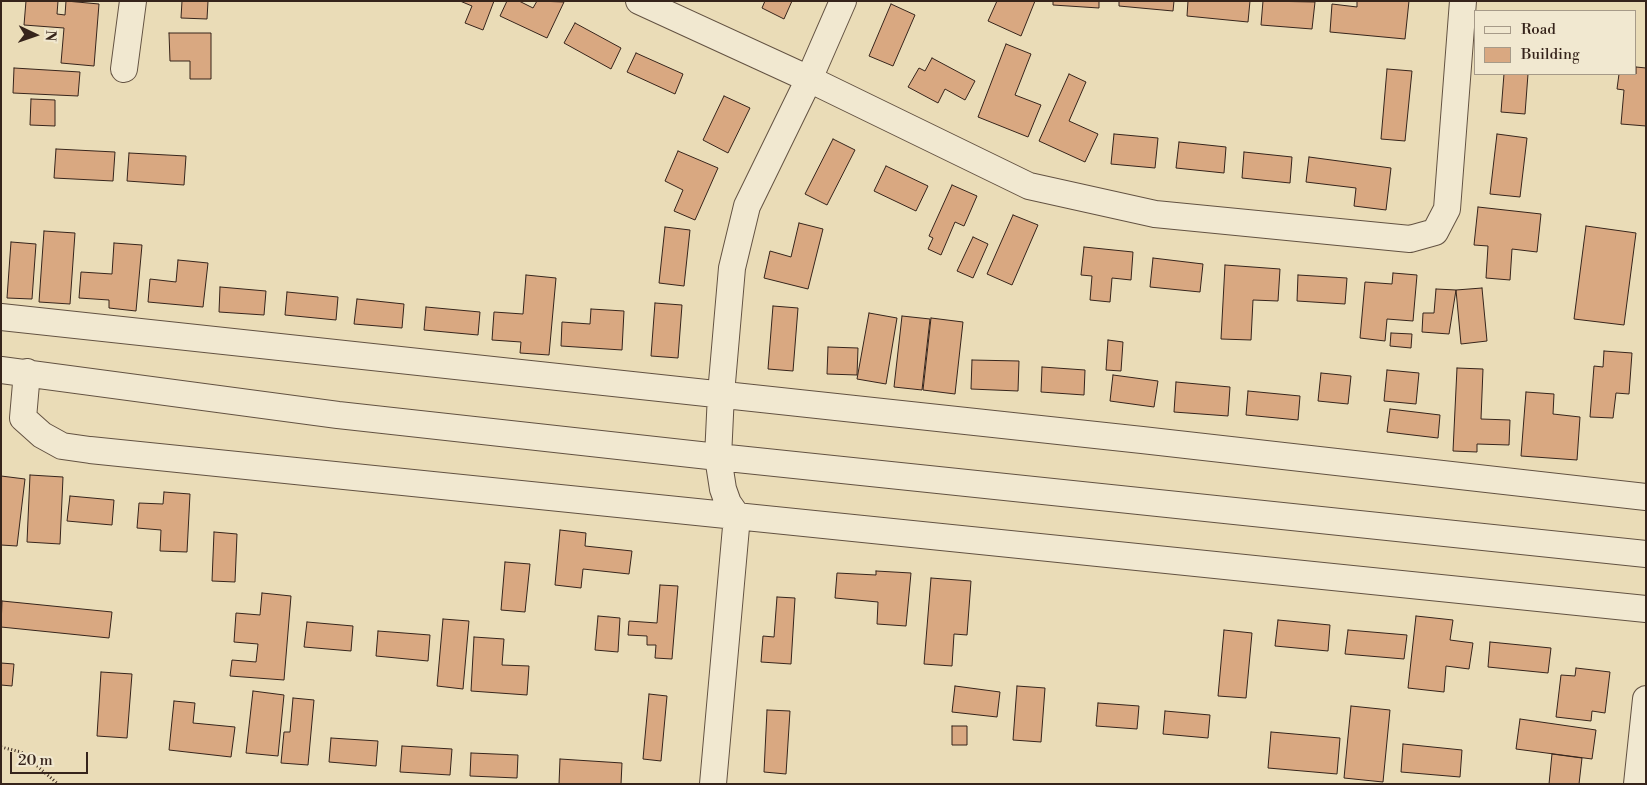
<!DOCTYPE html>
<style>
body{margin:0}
#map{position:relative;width:1647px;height:785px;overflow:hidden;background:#eadcb7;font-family:"Libre Bodoni",serif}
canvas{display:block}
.frame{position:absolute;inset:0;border:2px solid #36241b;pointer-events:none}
.legend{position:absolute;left:1474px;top:10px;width:162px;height:65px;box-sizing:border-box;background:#f1e8d0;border:1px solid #a69a88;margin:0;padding:6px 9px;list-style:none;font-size:15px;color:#36241b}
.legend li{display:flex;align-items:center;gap:10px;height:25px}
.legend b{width:25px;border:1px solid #a69a88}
.north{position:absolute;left:10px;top:10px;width:50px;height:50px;-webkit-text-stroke:4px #f1e8d0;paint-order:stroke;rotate:93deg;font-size:14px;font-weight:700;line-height:20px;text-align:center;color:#36241b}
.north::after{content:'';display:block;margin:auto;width:18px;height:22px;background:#36241b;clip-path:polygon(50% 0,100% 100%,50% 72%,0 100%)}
.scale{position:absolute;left:10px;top:752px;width:78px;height:22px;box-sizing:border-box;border:2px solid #36241b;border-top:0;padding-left:6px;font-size:15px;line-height:18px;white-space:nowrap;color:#36241b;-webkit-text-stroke:4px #f1e8d0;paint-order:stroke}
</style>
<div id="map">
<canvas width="1647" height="785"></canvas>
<div class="frame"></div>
<ul class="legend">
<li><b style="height:6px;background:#f1e8d0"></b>Road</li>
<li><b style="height:14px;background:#d9a881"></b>Building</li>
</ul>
<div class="north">N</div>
<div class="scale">20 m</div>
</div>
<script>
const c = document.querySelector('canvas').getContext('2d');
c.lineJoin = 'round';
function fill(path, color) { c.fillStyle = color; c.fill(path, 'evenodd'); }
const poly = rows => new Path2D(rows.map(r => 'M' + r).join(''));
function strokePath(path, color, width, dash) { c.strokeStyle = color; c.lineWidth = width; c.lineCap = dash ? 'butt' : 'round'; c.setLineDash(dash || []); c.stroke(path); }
const building = poly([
 [26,1,58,1,57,14,65,15,66,1,99,4,94,66,61,63,64,28,24,25,26,1],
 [182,1,208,1,207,19,181,18,182,1],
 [460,1,494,1,483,30,465,23,472,6,460,1],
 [507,1,519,1,533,8,537,1,564,2,547,38,500,16,507,1],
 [765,1,792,1,784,19,762,8,765,1],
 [997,1,1035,1,1021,36,988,21,997,1],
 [1053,1,1099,1,1099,8,1053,5,1053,1],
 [1119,1,1174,1,1173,11,1119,6,1119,1],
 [1188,1,1250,1,1248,22,1187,16,1188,1],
 [1263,1,1315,2,1312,29,1261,25,1263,1],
 [1357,1,1409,1,1405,39,1330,32,1332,4,1357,7,1357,1],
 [891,4,915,15,893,66,869,56,891,4],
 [575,23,621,48,611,69,564,43,575,23],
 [169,33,211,33,211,79,190,79,190,61,170,61,169,33],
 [1006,44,1031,54,1015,95,1041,105,1028,137,978,117,1006,44],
 [636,53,683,74,675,94,627,72,636,53],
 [932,58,975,81,965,100,945,89,938,103,908,87,919,68,925,71,932,58],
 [1636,67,1646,68,1646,126,1621,124,1624,90,1617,89,1619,74,1636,74,1636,67],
 [14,68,80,72,78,96,13,93,14,68],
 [1387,69,1412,71,1405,141,1381,139,1387,69],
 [1069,74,1086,82,1069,121,1098,134,1085,162,1039,141,1069,74],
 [1504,74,1528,74,1525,114,1501,112,1504,74],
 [724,96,750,108,728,153,703,140,724,96],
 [31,99,55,100,55,126,30,125,31,99],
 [1114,134,1158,138,1155,168,1111,164,1114,134],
 [1497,134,1527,138,1520,197,1490,194,1497,134],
 [833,139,855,150,827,205,805,194,833,139],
 [1179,142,1226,147,1224,173,1176,168,1179,142],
 [56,149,115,152,113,181,54,178,56,149],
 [678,151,718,168,695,220,674,211,683,190,665,181,678,151],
 [1244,152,1292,157,1290,183,1242,178,1244,152],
 [129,153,186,156,184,185,127,181,129,153],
 [1309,157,1391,168,1386,210,1354,206,1356,188,1306,182,1309,157],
 [886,166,928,186,916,211,874,191,886,166],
 [952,185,977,196,964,226,955,222,941,255,928,249,933,238,929,236,952,185],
 [1478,207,1541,214,1537,252,1512,249,1510,280,1486,278,1488,246,1474,245,1478,207],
 [1013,215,1038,225,1012,285,987,274,1013,215],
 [799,223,823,229,808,289,764,278,770,251,791,257,799,223],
 [1586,226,1636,233,1624,325,1574,319,1586,226],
 [665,227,690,230,684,286,659,283,665,227],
 [44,231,75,233,70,304,39,302,44,231],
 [973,237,988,244,973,278,957,271,973,237],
 [11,242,36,244,32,299,7,298,11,242],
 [114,243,142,245,136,311,109,308,109,300,79,298,81,272,112,274,114,243],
 [1084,247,1133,252,1131,280,1112,278,1110,302,1090,300,1092,276,1081,275,1084,247],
 [1153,258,1203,264,1200,292,1150,287,1153,258],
 [178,260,208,263,203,307,148,302,150,279,176,282,178,260],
 [1225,265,1280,269,1278,301,1253,300,1251,340,1221,339,1225,265],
 [1393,273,1417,275,1413,321,1387,319,1385,341,1360,338,1365,282,1392,284,1393,273],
 [526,275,556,278,549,355,520,353,521,342,492,340,494,312,523,314,526,275],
 [1298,275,1347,278,1345,304,1297,301,1298,275],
 [220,287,266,291,264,315,219,312,220,287],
 [1482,288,1487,341,1461,344,1456,290,1482,288],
 [1436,289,1456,290,1449,334,1422,332,1423,313,1434,313,1436,289],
 [287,292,338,297,336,320,285,315,287,292],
 [357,299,404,304,402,328,354,324,357,299],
 [655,303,682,305,678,358,651,356,655,303],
 [773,306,798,308,793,371,768,369,773,306],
 [426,307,480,312,478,335,424,330,426,307],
 [591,309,624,311,622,350,561,346,562,322,590,324,591,309],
 [869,313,897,318,886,384,857,379,869,313],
 [902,316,930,319,922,390,894,387,902,316],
 [931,318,963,322,955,394,923,390,931,318],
 [1391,333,1412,334,1411,348,1390,346,1391,333],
 [1108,340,1123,342,1121,371,1106,370,1108,340],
 [828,347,858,348,857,375,827,374,828,347],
 [1604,351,1632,353,1629,394,1616,393,1613,418,1590,417,1594,366,1603,367,1604,351],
 [972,360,1019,361,1018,391,971,389,972,360],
 [1042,367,1085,370,1084,395,1041,392,1042,367],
 [1457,368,1483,369,1481,419,1510,420,1509,445,1477,444,1477,452,1453,451,1457,368],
 [1387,370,1419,373,1416,404,1384,401,1387,370],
 [1321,373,1351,376,1348,404,1318,401,1321,373],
 [1113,375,1158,381,1154,407,1110,401,1113,375],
 [1176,382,1230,387,1228,416,1174,412,1176,382],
 [1248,391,1300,396,1298,420,1246,415,1248,391],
 [1526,392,1554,394,1553,414,1580,417,1577,460,1521,456,1526,392],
 [1390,409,1440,415,1438,438,1387,432,1390,409],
 [30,475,63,477,60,544,27,542,30,475],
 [1,476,25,479,17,546,1,545,1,476],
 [164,492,190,494,187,552,160,551,161,530,137,528,139,503,163,504,164,492],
 [70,496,114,500,112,525,67,521,70,496],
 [560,530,586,533,585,546,632,551,629,574,583,569,581,588,555,585,560,530],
 [214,532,237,534,235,582,212,581,214,532],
 [505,562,530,564,525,612,501,610,505,562],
 [876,571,911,573,906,626,877,624,878,602,835,598,837,573,876,575,876,571],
 [931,578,971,581,967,635,954,634,952,666,924,664,931,578],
 [660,585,678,586,672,659,655,658,656,645,647,645,647,636,628,635,629,621,657,623,660,585],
 [262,593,291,596,284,680,230,676,232,660,256,662,258,644,234,642,236,613,260,615,262,593],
 [777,597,795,598,791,664,761,662,763,636,774,637,777,597],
 [2,601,112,612,109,638,1,627,2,601],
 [598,616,620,618,618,652,595,650,598,616],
 [1416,616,1453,620,1450,640,1473,643,1469,669,1446,666,1444,692,1408,688,1416,616],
 [443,619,469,621,463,689,437,686,443,619],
 [1278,620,1330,625,1328,651,1275,646,1278,620],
 [307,622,353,626,351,651,304,647,307,622],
 [1224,630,1252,633,1246,698,1218,696,1224,630],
 [1348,630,1407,635,1404,659,1345,654,1348,630],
 [378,631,430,635,428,661,376,656,378,631],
 [474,637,504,639,502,665,529,666,527,695,471,691,474,637],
 [1490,642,1551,648,1548,673,1488,667,1490,642],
 [1,663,14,664,12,686,1,685,1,663],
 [1576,668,1610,672,1605,713,1592,711,1591,721,1556,717,1561,675,1575,676,1576,668],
 [101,672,132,674,127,738,97,736,101,672],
 [955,686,1000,692,997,717,952,712,955,686],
 [1017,686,1045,688,1041,742,1013,740,1017,686],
 [253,691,284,695,278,756,246,753,253,691],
 [649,694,667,696,661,761,643,759,649,694],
 [293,698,314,700,308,765,281,763,284,732,290,732,293,698],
 [174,701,195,703,193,723,235,727,231,757,169,750,174,701],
 [1098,703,1139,706,1137,729,1096,726,1098,703],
 [1351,706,1390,710,1383,782,1344,778,1351,706],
 [767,710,790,711,786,774,764,772,767,710],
 [1165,711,1210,715,1208,738,1163,734,1165,711],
 [1520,719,1596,730,1592,759,1516,749,1520,719],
 [952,726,967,726,967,745,952,745,952,726],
 [1271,732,1340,738,1337,774,1268,768,1271,732],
 [331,738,378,741,376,766,329,762,331,738],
 [1403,744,1462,750,1460,777,1401,772,1403,744],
 [402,746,452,749,450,775,400,772,402,746],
 [471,753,518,755,517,778,470,776,471,753],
 [1552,754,1582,758,1579,784,1549,784,1552,754],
 [560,759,622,763,621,784,559,784,560,759]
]);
const path = poly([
 [1,747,21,752,58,784]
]);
const minor = poly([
 [639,1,809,79,1029,186,1155,214,1410,239,1435,232,1447,209,1463,1],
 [124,69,133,1],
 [1,317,1142,440,1646,497],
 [1,370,338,415,718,457,1646,554],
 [27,372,23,418,42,435,62,446,90,450,1646,609],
 [713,784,737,516,728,503,723,489,718,457,721,394,732,268,747,206,809,79,843,1],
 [1637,784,1646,699]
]);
fill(building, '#d9a881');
strokePath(building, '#36241b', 1);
strokePath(minor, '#635242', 28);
strokePath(path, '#36241b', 3, [1, 2.5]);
strokePath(minor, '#f1e8d0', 26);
</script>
